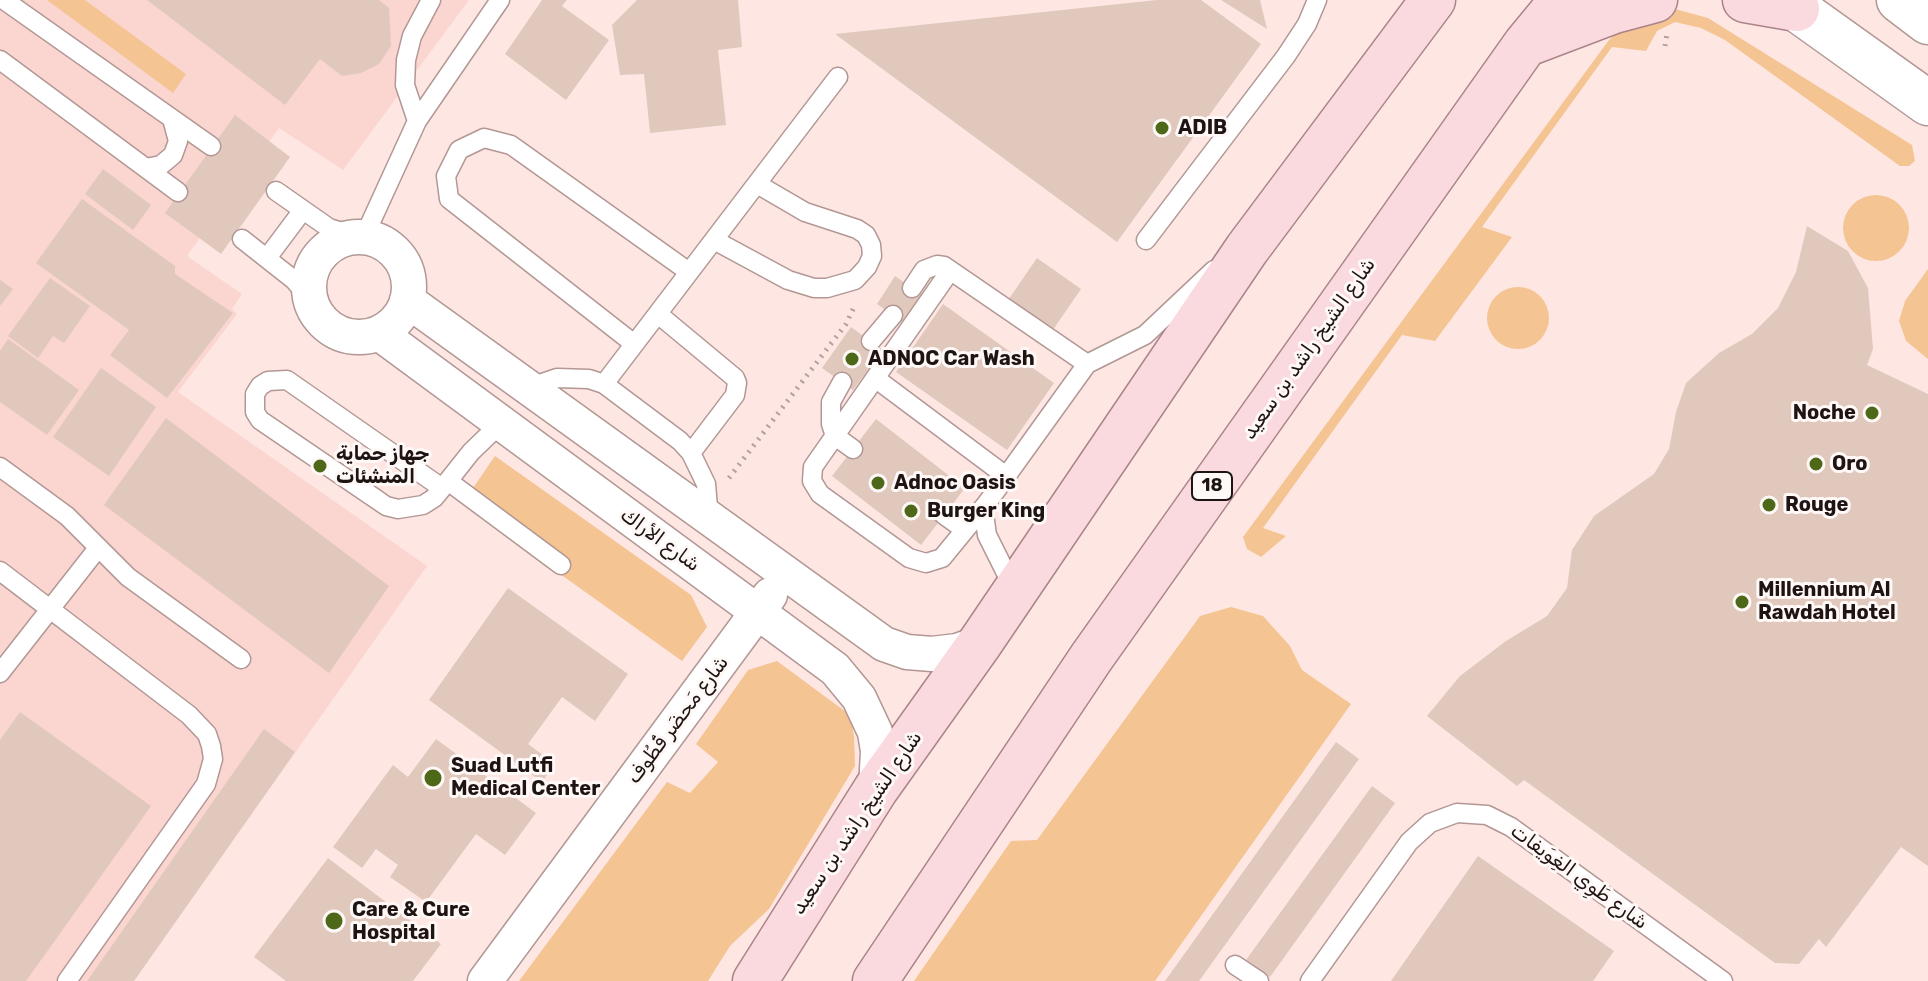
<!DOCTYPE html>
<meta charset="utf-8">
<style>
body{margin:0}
canvas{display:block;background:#fee6e3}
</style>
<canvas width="1928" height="981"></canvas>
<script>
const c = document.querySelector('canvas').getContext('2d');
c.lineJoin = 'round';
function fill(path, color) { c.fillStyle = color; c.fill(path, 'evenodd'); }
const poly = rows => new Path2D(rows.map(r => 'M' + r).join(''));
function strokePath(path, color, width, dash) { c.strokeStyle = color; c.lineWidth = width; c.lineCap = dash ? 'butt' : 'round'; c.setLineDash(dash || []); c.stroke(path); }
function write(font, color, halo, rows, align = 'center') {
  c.font = font + ' Rubik,"Noto Naskh Arabic",sans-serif'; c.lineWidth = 6; c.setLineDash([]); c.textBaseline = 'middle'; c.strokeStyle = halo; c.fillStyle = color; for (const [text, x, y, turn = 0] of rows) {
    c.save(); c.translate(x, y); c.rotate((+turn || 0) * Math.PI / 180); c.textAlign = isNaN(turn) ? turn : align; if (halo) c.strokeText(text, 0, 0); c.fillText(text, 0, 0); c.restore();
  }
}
const built = poly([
 [0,0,469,0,343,170,279,128,187,256,242,294,232,309,237,314,178,392,427,566,134,981,0,981]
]);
const green = poly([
 [47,0,85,0,186,74,173,93],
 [1675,9,1708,18,1912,145,1915,161,1909,166,1900,166,1725,40,1701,28,1675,22,1657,31,1646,51,1612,47,1482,227,1512,237,1435,341,1402,335,1263,528,1286,536,1261,557,1247,549,1243,537,1609,40,1620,29,1657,11],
 '1843 228a33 33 0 1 1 66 0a33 33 0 1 1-66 0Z',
 [1928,269,1928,359,1906,341,1899,321,1905,301],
 '1487 318a31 31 0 1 1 62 0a31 31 0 1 1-62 0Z',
 [495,456,691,595,707,627,682,661,462,504],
 [1231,607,1263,616,1290,646,1302,670,1351,704,1155,981,914,981,1011,841,1037,840,1200,616],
 [777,661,850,715,854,736,855,766,769,909,730,946,708,981,519,981,667,782,690,793,718,762,696,744,748,670]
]);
const building = poly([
 [147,0,379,0,389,8,391,46,379,64,361,73,342,76,320,59,285,105],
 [542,0,567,0,562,6,609,40,566,100,505,54],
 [637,0,738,0,742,47,718,50,726,125,650,133,644,74,620,75,612,25],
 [1157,0,1201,0,1261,44,1117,242,835,34],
 [1221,0,1260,0,1267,29],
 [235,115,290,157,221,254,165,213],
 [103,169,151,205,133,230,85,194],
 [82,199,175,266,175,274,233,313,167,398,110,355,129,330,36,263],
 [1807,226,1848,251,1868,288,1873,349,1867,365,1928,394,1928,866,1901,847,1826,947,1819,939,1799,964,1775,963,1524,780,1517,786,1427,716,1460,676,1506,641,1547,616,1567,588,1572,550,1594,516,1654,474,1669,449,1676,412,1686,383,1719,353,1752,334,1778,308,1796,272],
 [1037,258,1081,289,1048,337,1004,306],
 [895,276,924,296,905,324,877,304],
 [50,278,90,306,64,343,53,336,38,358,8,336],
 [0,280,13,289,0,306],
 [943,304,1054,383,1007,450,896,372],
 [851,327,883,350,853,390,822,368],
 [8,339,79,390,47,435,0,402,0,351],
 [101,368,156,407,109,476,53,437],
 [166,418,389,586,329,673,104,505],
 [876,419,965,488,921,545,832,476],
 [508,588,628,674,595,721,562,697,528,744,555,764,542,782,429,700],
 [20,712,151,806,26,981,0,981,0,740],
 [264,729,295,752,134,981,87,981],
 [436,739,536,813,505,855,476,834,426,902,390,877,398,865,376,849,362,868,333,847,393,765,408,777],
 [1336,742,1359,759,1199,981,1165,981],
 [1372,786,1395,803,1270,977,1246,960],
 [1478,856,1614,951,1593,981,1391,981],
 [328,858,441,944,413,981,286,981,254,957]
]);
const path = poly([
 [1665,46,1667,33],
 [729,478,846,324,855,305]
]);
const service = poly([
 [4,0,211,146],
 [0,60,178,192],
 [417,121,405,85,406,60,412,36,431,0],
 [146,168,161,165,173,155,178,141,172,119],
 [276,191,329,228,359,237],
 [364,237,417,121,500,0],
 [242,239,294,280,312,301],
 [714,240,788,280,814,288,827,288,855,280,867,267,872,256,871,245,866,235,857,229,805,212,757,184],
 [1146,240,1286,56,1307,24,1317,0],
 [267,258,303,210],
 [950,271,813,467,812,481,820,494,909,558,926,563,942,558,987,503],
 [912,288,924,270,937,265,944,266,1087,364],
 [658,314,735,378,737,383,735,395,691,453],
 [871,341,893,315],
 [633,343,449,199,446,176,459,150,484,138,511,145,689,272],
 [875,378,1006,476],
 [604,384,838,77],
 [528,388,557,378,589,379,604,384,680,441,691,453,706,484,709,519],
 [835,436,831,424,831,402,842,382],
 [835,436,853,449],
 [0,467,67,516,128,577,241,659],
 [448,481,561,565],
 [442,488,287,380,268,381,260,386,255,394,255,412,260,420,376,499,386,506,398,509,423,505,434,498,448,481,471,452,501,423],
 [944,515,965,530],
 [0,571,189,715,207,734,211,746,213,759,206,784,67,981],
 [1015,591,987,535,984,514,987,503,1087,364,1145,335,1214,270],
 [0,673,98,548],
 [1235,965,1259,981],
 [1310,981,1409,842,1430,823,1457,813,1487,815,1511,827,1723,981]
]);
const minor = poly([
 '309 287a50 50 0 1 1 100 0a50 50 0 1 1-100 0Z',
 [407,300,884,644,907,652,932,654,957,651,980,643],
 [379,333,835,669,859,698,875,732,878,751,876,789],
 [485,981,770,595]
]);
const tertiary = poly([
 [1784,0,1928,103],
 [1899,0,1928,22]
]);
const primary = poly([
 [1745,0,1797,9],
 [1527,44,1614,11,1655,0],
 [755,981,876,789,980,643,1247,249,1433,0],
 [875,981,1091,658,1525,45,1562,0]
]);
const markers = [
 [1162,128,8,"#4e6819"],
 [852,359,8,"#4e6819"],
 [1872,413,8,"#4e6819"],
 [1816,464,8,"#4e6819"],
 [320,466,8,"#4e6819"],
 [878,483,8,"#4e6819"],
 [1769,505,8,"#4e6819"],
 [911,511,8,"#4e6819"],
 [1742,602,8,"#4e6819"],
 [433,778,10,"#4e6819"],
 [334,921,10,"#4e6819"]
];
const shields = [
 [1212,486,40]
];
const shieldNames = [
 ["18",1212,486]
];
const poiNames = [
 ["ADIB",1178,128],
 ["ADNOC Car Wash",868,359],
 ["Noche",1856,413,"right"],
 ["جهاز حماية",336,454],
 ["المنشئات",336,477],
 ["Oro",1832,464],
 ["Adnoc Oasis",894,483],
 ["Rouge",1785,505],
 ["Burger King",927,511],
 ["Millennium Al",1758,590],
 ["Rawdah Hotel",1758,613],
 ["Suad Lutfi",451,766],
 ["Medical Center",451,789],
 ["Care & Cure",352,910],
 ["Hospital",352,933]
];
const streetNames = [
 ["شارع الشيخ راشد بن سعيد",1309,349,-55],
 ["شارع الأراك",660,540,36],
 ["شارع مَحضَر قُطُوف",678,720,-53],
 ["شارع الشيخ راشد بن سعيد",857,823,-56],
 ["شارع طَوِي الغِوَيفات",1579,877,36]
];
fill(built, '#fbd6d1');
fill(green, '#f5c493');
fill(building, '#e1c8bc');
strokePath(service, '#b29794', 21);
strokePath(minor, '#b29794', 37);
strokePath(tertiary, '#b29794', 47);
strokePath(primary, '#aa8489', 47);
strokePath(path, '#b4a19e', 5, [2, 6]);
strokePath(service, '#fff', 18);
strokePath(minor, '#fff', 34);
strokePath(tertiary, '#fff', 44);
strokePath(primary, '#fad9df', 44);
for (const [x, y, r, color] of markers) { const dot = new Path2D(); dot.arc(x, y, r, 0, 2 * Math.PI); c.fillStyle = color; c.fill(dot); strokePath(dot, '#fef8f7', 3); }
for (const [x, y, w] of shields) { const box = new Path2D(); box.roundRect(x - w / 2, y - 14, w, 28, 6); c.fillStyle = '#fef8f7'; c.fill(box); strokePath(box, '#1e1413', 2); }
write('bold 18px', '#1e1413', null, shieldNames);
write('bold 20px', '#1e1413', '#fef8f7', poiNames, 'left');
write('20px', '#1e1413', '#fef8f7', streetNames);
</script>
